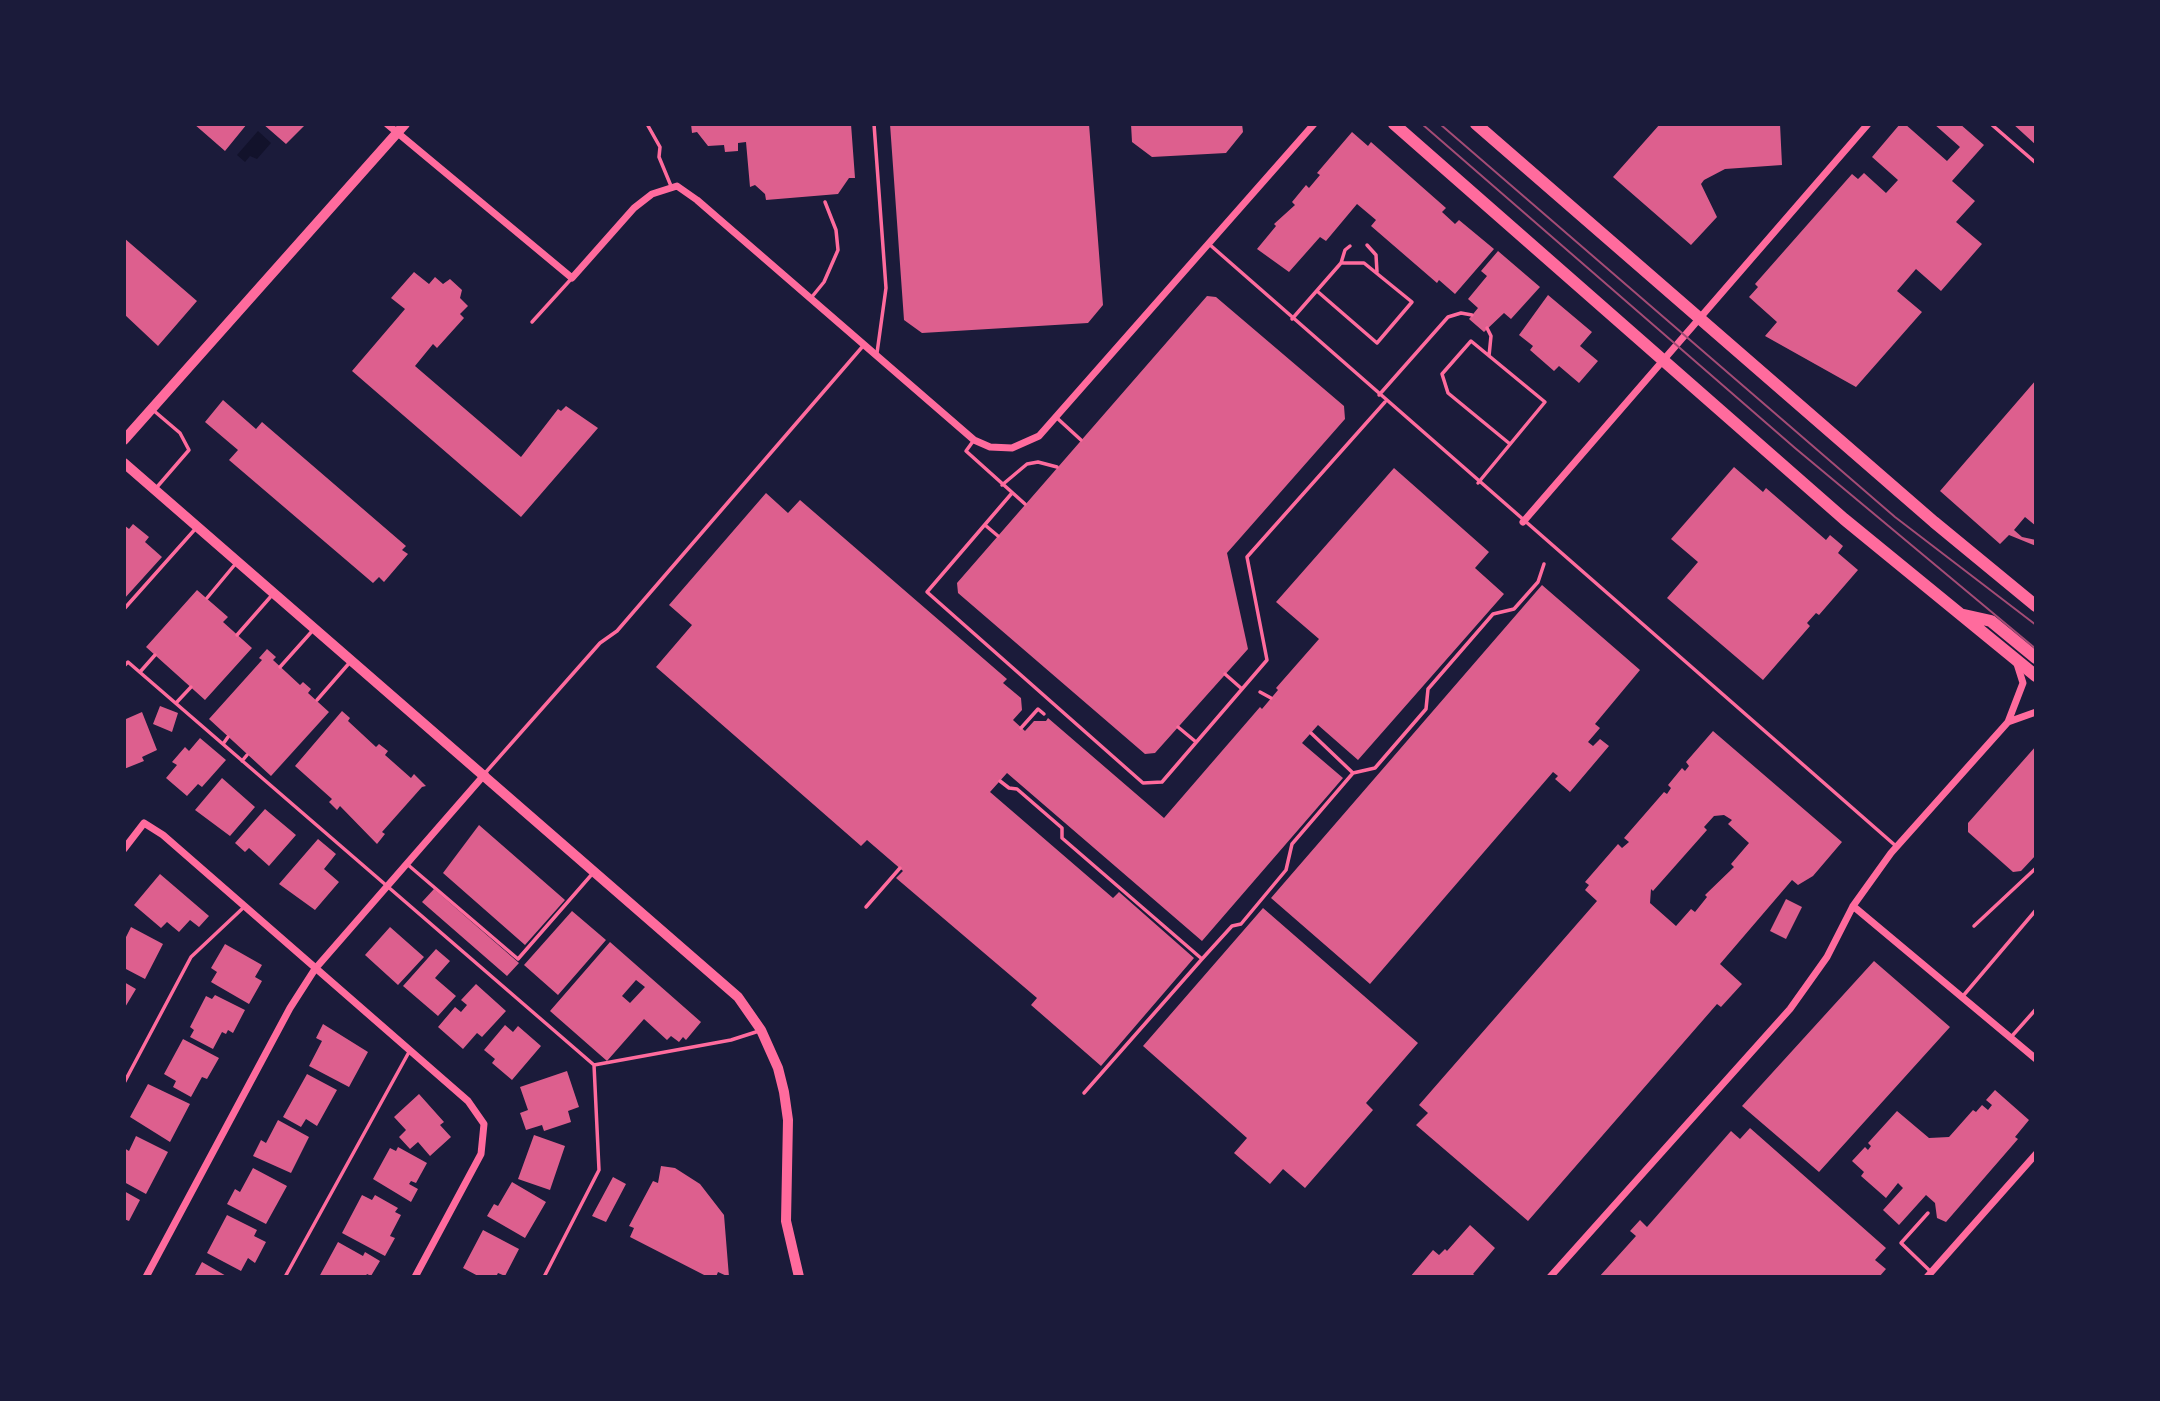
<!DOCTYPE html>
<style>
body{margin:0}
#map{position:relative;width:2160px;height:1401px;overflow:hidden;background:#1b1b3a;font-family:Georgia,serif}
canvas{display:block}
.frame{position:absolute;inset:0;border:126px solid #1b1b3a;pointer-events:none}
</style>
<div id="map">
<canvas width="2160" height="1401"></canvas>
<div class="frame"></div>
</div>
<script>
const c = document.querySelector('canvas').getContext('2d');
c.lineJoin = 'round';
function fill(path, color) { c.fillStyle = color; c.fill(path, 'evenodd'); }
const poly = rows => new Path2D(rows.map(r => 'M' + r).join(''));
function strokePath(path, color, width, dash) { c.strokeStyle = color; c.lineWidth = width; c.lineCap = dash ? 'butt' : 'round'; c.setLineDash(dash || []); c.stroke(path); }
const water = poly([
 [258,131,271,143,257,159,250,156,245,162,237,155]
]);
const building = poly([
 [194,124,247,124,225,151],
 [263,124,306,124,286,144],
 [691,124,851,124,855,178,849,178,838,194,766,200,765,194,755,185,750,187,746,142,738,143,738,151,725,152,724,145,708,146,697,132,692,133],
 [890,124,1089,124,1103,305,1088,323,922,333,904,320],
 [1131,124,1242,124,1243,132,1226,153,1152,157,1132,142],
 [1660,124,1780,124,1782,165,1725,169,1704,180,1701,184,1717,217,1691,245,1613,177],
 [1900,124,1905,124,1947,161,1960,147,1934,124,1960,124,1984,145,1952,181,1975,201,1956,222,1982,244,1941,291,1916,269,1897,291,1922,312,1856,387,1765,336,1777,322,1749,297,1758,287,1755,284,1852,174,1858,179,1864,173,1886,193,1898,180,1872,157],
 [2013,124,2036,124,2036,145],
 [1352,132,1368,146,1371,142,1446,208,1442,212,1455,224,1459,220,1494,249,1455,294,1439,280,1437,283,1371,226,1376,220,1357,204,1326,241,1320,237,1289,272,1257,249,1276,226,1274,224,1295,205,1292,202,1306,185,1309,188,1320,175,1317,173],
 [124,238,197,301,158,346,124,314],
 [1498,251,1540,287,1511,319,1504,313,1484,332,1469,319,1478,308,1468,299,1487,276,1481,271],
 [414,272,429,284,435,277,443,284,450,279,462,290,460,298,468,306,460,314,464,318,437,348,433,344,415,366,521,457,558,409,561,411,566,406,598,428,521,517,352,371,405,309,391,298],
 [1548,295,1592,332,1580,346,1598,361,1579,383,1559,366,1554,371,1530,350,1533,346,1519,335],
 [1207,296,1216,297,1344,406,1345,419,1227,553,1248,649,1155,753,1145,754,958,593,957,583],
 [2036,380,2036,526,2025,517,2014,530,2022,537,2036,540,2036,546,2009,535,2000,544,1940,491],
 [223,400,256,429,262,422,406,546,402,550,408,554,384,582,379,577,373,583,229,460,238,450,205,422],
 [1734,467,1763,492,1766,488,1826,540,1830,535,1843,546,1838,553,1858,570,1819,615,1816,613,1807,623,1810,626,1763,680,1667,598,1698,562,1671,539],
 [1394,468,1489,552,1475,568,1504,594,1358,760,1318,725,1302,743,1343,778,1202,941,1007,773,990,792,1113,898,1119,892,1194,958,1101,1066,1031,1005,1037,998,896,878,903,871,867,840,861,846,656,667,692,625,669,605,766,493,788,513,800,500,1007,679,1003,683,1021,698,1022,710,1013,720,1025,731,1034,721,1046,721,1048,718,1164,818,1260,707,1262,709,1278,690,1276,688,1319,639,1276,602],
 [133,524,149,537,145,542,162,557,124,599,124,525,129,529],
 [1542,585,1640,670,1595,724,1600,728,1588,742,1593,746,1600,739,1609,746,1570,792,1555,779,1558,776,1553,772,1370,984,1271,898],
 [197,590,228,617,223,622,252,648,205,700,146,647],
 [267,649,276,657,273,660,300,685,303,682,311,689,308,693,329,712,271,776,209,719,262,660,259,658],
 [160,706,178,713,172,732,153,724],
 [342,711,350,718,348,721,376,747,379,744,388,751,385,755,411,778,414,774,426,786,422,787,382,832,385,834,377,844,340,806,337,810,329,802,332,799,295,766],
 [142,712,157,750,142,757,144,761,124,769,126,719],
 [1713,731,1842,842,1813,876,1798,885,1792,880,1720,964,1742,984,1721,1007,1717,1004,1528,1221,1416,1125,1428,1113,1419,1105,1597,901,1585,890,1589,885,1585,882,1618,844,1622,848,1629,842,1624,838,1664,792,1667,794,1671,788,1668,785,1682,768,1685,771,1689,766,1686,762],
 [1724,815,1732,820,1728,824,1749,843,1731,864,1734,867,1705,895,1707,897,1695,912,1691,909,1676,926,1650,903,1651,889,1653,891,1707,830,1704,827,1714,816],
 [200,738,226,760,202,787,198,784,187,796,166,778,177,765,172,762,185,747,189,751],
 [2036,746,2036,855,2021,871,2013,872,1968,832,1968,823],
 [222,778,255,807,230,836,195,810],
 [265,809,296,835,269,866,249,848,245,852,235,843],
 [479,825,565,900,525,945,443,873],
 [318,839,336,854,324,869,339,882,315,910,279,884],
 [160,874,209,916,199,927,190,920,179,932,167,922,161,928,134,905],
 [434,889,519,963,507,976,422,902],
 [1786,899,1802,907,1786,939,1770,931],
 [1263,908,1418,1043,1366,1103,1373,1110,1305,1188,1283,1169,1270,1184,1234,1153,1247,1138,1143,1046],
 [572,911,606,940,558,995,524,965],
 [131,927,163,944,145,979,124,968,124,941],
 [390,927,424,957,398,985,365,955],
 [610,942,701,1022,686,1040,683,1037,679,1042,671,1036,667,1040,644,1019,607,1061,550,1011],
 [636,980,645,987,630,1003,622,996],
 [225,944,262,965,255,977,262,981,249,1004,211,982,217,972,211,968],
 [436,949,450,961,435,978,456,996,438,1016,403,986],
 [1874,961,1950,1027,1819,1172,1742,1106],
 [124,982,136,989,124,1009],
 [476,984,506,1011,482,1037,477,1033,463,1049,438,1027,455,1007,461,1012,467,1005,461,1000],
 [215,995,245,1010,233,1033,228,1030,226,1034,222,1032,213,1049,190,1037,194,1030,190,1027,206,996,212,999],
 [323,1024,368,1052,349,1087,309,1066,322,1041,316,1038],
 [505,1025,513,1032,518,1026,541,1046,512,1080,492,1063,495,1059,484,1050],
 [183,1039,219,1058,207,1079,202,1077,191,1097,173,1087,176,1081,164,1074],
 [567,1071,579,1107,568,1111,571,1122,544,1131,542,1125,526,1130,520,1113,528,1110,520,1087],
 [307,1074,337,1090,317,1126,306,1119,301,1127,283,1117],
 [148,1084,190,1104,170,1142,130,1117],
 [1995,1090,2029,1120,2015,1137,2018,1139,1946,1222,1937,1218,1935,1203,1926,1195,1899,1225,1883,1210,1903,1188,1898,1183,1886,1198,1861,1176,1864,1172,1852,1161,1865,1147,1868,1150,1871,1146,1868,1143,1897,1111,1929,1138,1949,1137,1973,1110,1976,1112,1982,1105,1988,1110,1992,1105,1986,1100],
 [419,1094,444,1122,440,1125,451,1137,430,1156,418,1142,410,1149,399,1137,406,1130,394,1117],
 [278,1120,309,1137,291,1173,253,1156,261,1140,266,1143],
 [1750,1128,1886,1248,1875,1260,1886,1269,1879,1277,1599,1277,1636,1236,1630,1231,1640,1220,1647,1227,1731,1131,1740,1139],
 [534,1135,565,1146,550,1190,518,1179],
 [136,1136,168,1152,146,1194,124,1182,124,1148,129,1151],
 [398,1147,427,1163,416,1183,411,1181,409,1184,418,1189,411,1202,373,1179,390,1148,396,1151],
 [661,1166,675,1168,700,1184,724,1215,729,1277,718,1272,716,1277,708,1277,630,1237,634,1228,629,1226,653,1181,658,1183],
 [253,1168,287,1186,266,1224,227,1204,235,1189,240,1192],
 [613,1177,626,1184,606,1222,592,1216],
 [512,1182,546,1202,525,1238,487,1216,494,1204,498,1206],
 [124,1191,140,1200,129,1221,124,1219],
 [362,1195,372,1200,375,1195,398,1208,395,1212,401,1215,390,1236,395,1238,385,1256,342,1233],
 [227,1215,257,1230,254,1236,266,1242,255,1263,248,1258,241,1271,207,1253],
 [1470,1225,1495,1248,1473,1274,1477,1277,1410,1277,1433,1250,1439,1255,1445,1249,1447,1251],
 [483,1230,519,1249,505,1276,498,1273,496,1277,480,1277,463,1268],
 [338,1242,363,1256,365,1252,380,1261,371,1276,367,1274,365,1277,319,1277],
 [202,1262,228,1277,194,1277]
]);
const path = poly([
 [1260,692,1271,698],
 [1021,728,1038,709,1044,714],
 [1311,733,1353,773],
 [1000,781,1009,788,1017,789,1062,828,1062,838,1202,959],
 [866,907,900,868],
 [1084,1093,1202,959,1232,926,1241,924,1286,870,1292,844,1353,773,1375,768,1426,709,1428,689,1493,614,1514,609,1538,582,1544,564]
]);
const service = poly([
 [647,124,660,147,659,157,671,186],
 [874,124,886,288,877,353],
 [1991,124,2036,163],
 [1209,244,1897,847],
 [1367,245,1376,255,1377,272],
 [1317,291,1377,343,1412,302,1364,263,1341,263],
 [811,298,824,282,838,250,836,230,825,202],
 [1292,319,1341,263,1345,250,1350,246],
 [532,322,572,278],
 [1487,328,1491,336,1489,356],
 [1379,395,1448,317,1461,313,1472,315],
 [153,410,180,433,189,450,157,487],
 [1057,418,1081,440],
 [974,440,966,451,1025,504],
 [1478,483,1545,402,1471,341,1442,374,1448,393,1510,444],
 [1002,485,1027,464,1038,462,1057,467],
 [1012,493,927,592,1143,783,1162,782,1267,660,1247,557,1385,402],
 [985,525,998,536],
 [207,598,237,562],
 [124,609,197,527],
 [237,635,273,594],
 [124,666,128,662,594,1065,599,1170,544,1277],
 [280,667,314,629],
 [140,672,155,655],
 [1225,674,1242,689],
 [317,700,351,661],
 [176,703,191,687],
 [1178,727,1196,742],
 [223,744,228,737],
 [242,761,247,755],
 [486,772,600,643,617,631,863,346],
 [407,864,518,959,593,873],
 [1974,926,2036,868],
 [1963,996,2036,910],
 [2012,1036,2036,1009],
 [594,1065,731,1040,759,1031],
 [124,1083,191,957,243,908],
 [1928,1213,1901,1243,1930,1271],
 [285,1277,409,1052]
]);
const minor = poly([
 [387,124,572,278,634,208,652,194,677,186,697,200,974,440,990,447,1012,448,1039,436,1314,124],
 [1523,522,1868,124],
 [2008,722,2036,712],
 [124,849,144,823,163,835,468,1101,484,1124,481,1154,415,1277],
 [1853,906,2036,1059],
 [146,1277,290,1008,315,969,485,774],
 [1550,1277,1790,1009,1827,957,1853,906,1891,853,2008,722,2023,683,2017,664],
 [1927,1277,2036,1154]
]);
const tertiary = poly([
 [124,440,405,124],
 [124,463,738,997,761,1030,778,1068,784,1092,788,1120,786,1221,799,1277]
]);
const primary = poly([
 [1394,124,1844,519,2036,676],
 [1476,124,1934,522,2036,606],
 [1964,615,1991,621,2036,658]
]);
const tram = poly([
 [1422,124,1795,448,2036,649],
 [1440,124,1895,517,2036,625]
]);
fill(water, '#12122b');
fill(building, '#dd5f8e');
strokePath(path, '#ff6b9d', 3.5);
strokePath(service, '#ff6b9d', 3.5);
strokePath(minor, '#ff6b9d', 7);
strokePath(tertiary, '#ff6b9d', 10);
strokePath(primary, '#ff6b9d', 12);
strokePath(tram, '#a44b75', 2);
</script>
